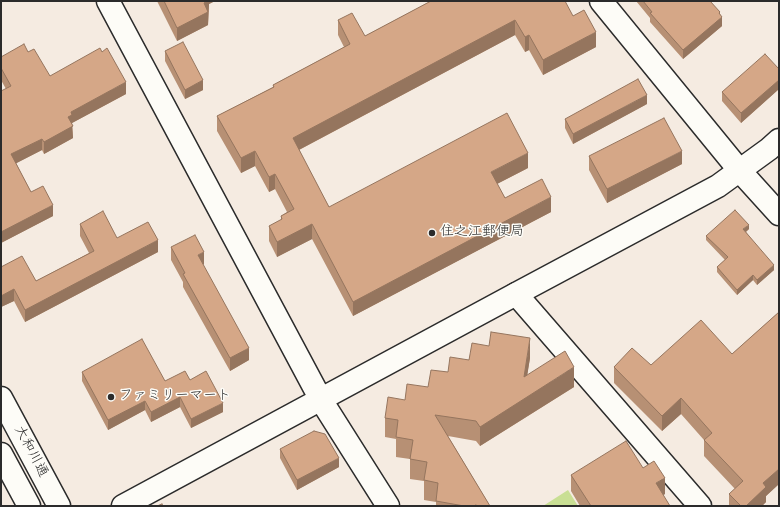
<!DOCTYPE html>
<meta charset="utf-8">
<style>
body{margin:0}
#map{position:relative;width:780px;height:507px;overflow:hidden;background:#f5ebe1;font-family:"Indie Flower",sans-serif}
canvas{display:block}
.frame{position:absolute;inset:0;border:2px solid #2b2b2b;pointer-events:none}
</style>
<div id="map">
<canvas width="780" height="507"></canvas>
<div class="frame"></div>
</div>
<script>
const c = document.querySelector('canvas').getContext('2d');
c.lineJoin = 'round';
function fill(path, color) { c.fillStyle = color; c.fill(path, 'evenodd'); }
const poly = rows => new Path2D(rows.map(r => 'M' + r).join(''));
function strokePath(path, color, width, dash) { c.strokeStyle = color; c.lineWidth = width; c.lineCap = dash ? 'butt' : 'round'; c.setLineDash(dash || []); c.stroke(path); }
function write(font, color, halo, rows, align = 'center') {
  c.font = font + ' "Indie Flower","Klee One",sans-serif'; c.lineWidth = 3; c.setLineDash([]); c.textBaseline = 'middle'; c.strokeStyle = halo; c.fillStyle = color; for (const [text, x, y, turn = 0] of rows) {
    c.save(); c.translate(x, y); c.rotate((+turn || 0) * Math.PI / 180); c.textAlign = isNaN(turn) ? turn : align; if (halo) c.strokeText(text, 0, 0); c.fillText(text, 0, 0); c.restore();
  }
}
const green = poly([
 [568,490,578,506,543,506]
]);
const minor = poly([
 [601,1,740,171,779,214],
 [516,294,700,506],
 [321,400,388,506]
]);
const tertiary = poly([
 [108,1,321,400],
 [1,398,59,506],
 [1,454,29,506],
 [123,506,516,294,718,186,769,149,779,140]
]);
const wall = poly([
 [157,1,215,1,209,4,208,25,177,41],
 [431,1,573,16,596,47,543,75,529,50,525,52,515,35,299,150,329,207,528,168,497,184,505,198,551,212,353,316,312,239,277,257,269,241,269,226,281,220,281,216,287,212,275,189,269,192,255,166,241,173,217,131,217,116,273,87,273,85,344,47,338,35,338,20,365,36],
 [636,1,710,1,720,14,722,26,683,59,650,22,650,18],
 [165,51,203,90,185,99,165,61],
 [28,52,50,76,126,94,72,123,73,138,44,154,42,150,16,163,31,192,53,216,1,243,1,91,6,89,1,80,1,57],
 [779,69,779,89,741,123,722,101,722,92],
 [647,104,573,144,565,128,565,119],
 [589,156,682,164,607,203,589,170],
 [80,224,117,238,158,252,25,322,14,301,1,307,1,267,36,281,89,253,80,236],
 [749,229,746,232,774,270,757,285,753,280,737,295,717,272,717,267,725,260,706,240,706,236],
 [171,247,204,264,203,265,249,360,230,371,183,287,183,282,171,260],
 [779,312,779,484,766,496,766,502,762,506,729,506,729,494,735,489,704,456,704,440,681,414,662,431,614,383,614,367,651,365,732,354],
 [530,358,527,375,574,387,480,446,476,441,448,436,490,506,436,506,436,502,424,500,424,481,410,479,410,459,396,457,396,439,385,437,385,418,405,400,428,387,448,372,469,360],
 [82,372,165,381,190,380,223,412,191,428,180,407,151,422,145,410,108,430,82,381],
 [280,449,339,467,297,490,280,458],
 [643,468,665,494,663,495,670,506,580,506,571,491,571,475]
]);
const shadedWall = poly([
 [205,1,215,1,209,4,208,25,177,41,177,28],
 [720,12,720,19,722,17,722,26,683,59,683,50],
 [515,20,515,35,293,153,293,138],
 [596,32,596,47,543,75,543,60],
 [529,35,529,50,525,52,525,37],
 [203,80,203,90,185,99,185,90],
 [779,80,779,89,741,123,741,113],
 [126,82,126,94,72,123,73,138,44,154,44,142,68,117,71,112],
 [647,95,647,104,573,144,573,134],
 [42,139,42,150,11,166,11,154],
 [255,151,255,166,241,173,241,158],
 [682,151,682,164,607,203,607,189],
 [528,153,528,168,491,187,491,172],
 [275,174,275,189,269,192,269,177],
 [551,197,551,212,353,316,353,302],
 [53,205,53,216,1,243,1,232],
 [312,224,312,239,277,257,277,242],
 [749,225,749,229,743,234,743,229],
 [158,240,158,252,25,322,25,310],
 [204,252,204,264,198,267,198,255],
 [774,265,774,270,757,285,757,280],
 [753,275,753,280,737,295,737,290],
 [14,289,14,301,1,307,1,296],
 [530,338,530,358,524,396,524,377],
 [249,348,249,360,230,371,230,358],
 [574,367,574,387,480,446,480,427],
 [180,397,180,407,151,422,151,412],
 [681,398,681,414,662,431,662,416],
 [145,401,145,410,108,430,108,420],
 [223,403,223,412,191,428,191,419],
 [339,458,339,467,297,490,297,480],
 [779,469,779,484,766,496,766,502,762,506,746,506,763,483],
 [665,478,665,494,656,499,656,483]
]);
const building = poly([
 [164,1,207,1,204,3,208,12,177,28,164,1],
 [431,1,565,1,573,16,584,10,596,32,543,60,529,35,525,37,515,20,293,138,329,207,507,113,528,153,491,172,505,198,542,179,551,197,353,302,312,224,277,242,269,226,282,219,281,216,294,209,275,174,269,177,255,151,241,158,217,116,274,87,273,85,350,44,338,20,352,13,365,36,431,1],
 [643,1,710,1,720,12,719,13,722,17,683,50,650,13,652,12,643,1],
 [183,42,203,80,185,90,165,51,183,42],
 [24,44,28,52,34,49,50,76,100,48,102,52,107,48,126,82,71,112,72,115,68,117,73,126,44,142,42,139,11,154,31,192,43,186,53,205,1,232,1,91,11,86,1,68,1,57,24,44],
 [765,54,779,69,779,80,741,113,722,92,765,54],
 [638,79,647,95,573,134,565,119,638,79],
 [664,118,682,151,607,189,589,156,664,118],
 [735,210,749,225,743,229,774,265,757,280,753,275,737,290,717,267,728,257,706,236,735,210],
 [103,211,117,238,148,222,158,240,25,310,14,289,1,296,1,267,22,256,36,281,94,251,80,224,103,211],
 [195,235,204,252,198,255,249,348,230,358,183,274,185,273,171,247,195,235],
 [779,312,779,469,763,483,766,487,746,506,741,506,729,494,743,481,704,440,712,433,681,398,662,416,614,367,632,348,651,365,701,320,732,354,779,312],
 [491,332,530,338,524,377,565,351,574,367,480,427,476,421,435,415,490,506,480,506,475,505,475,506,464,506,436,501,438,483,424,480,427,462,410,459,413,440,396,437,398,420,385,418,388,397,405,400,407,384,428,387,431,370,448,372,450,357,469,360,472,343,489,346,491,332],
 [142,339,165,381,185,371,190,380,206,371,223,403,191,419,180,397,151,412,145,401,108,420,82,372,142,339],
 [314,431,325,434,339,458,297,480,280,449,314,431],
 [626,441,643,468,654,461,665,478,656,483,670,506,591,506,571,475,626,441],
 [162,504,163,506,157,506,162,504]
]);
const markers = [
 [432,233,4,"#2b2b2b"],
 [111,397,4,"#2b2b2b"]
];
const poiNames = [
 ["住之江郵便局",440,233],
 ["ファミリーマート",119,397]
];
const streetNames = [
 ["大和川通",30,452,62]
];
fill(green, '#c9df94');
strokePath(minor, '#2b2b2b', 25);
strokePath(tertiary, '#2b2b2b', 25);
strokePath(minor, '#fdfcf7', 22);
strokePath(tertiary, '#fdfcf7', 22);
fill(wall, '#b79074');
fill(shadedWall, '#95755e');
fill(building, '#d5a787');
strokePath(building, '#95755e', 1);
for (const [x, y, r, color] of markers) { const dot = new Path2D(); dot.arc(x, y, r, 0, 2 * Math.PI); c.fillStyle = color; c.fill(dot); strokePath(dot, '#fdfcf7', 1.5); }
write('14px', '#2b2b2b', '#fdfcf7', poiNames, 'left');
write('14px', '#2b2b2b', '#fdfcf7', streetNames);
</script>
